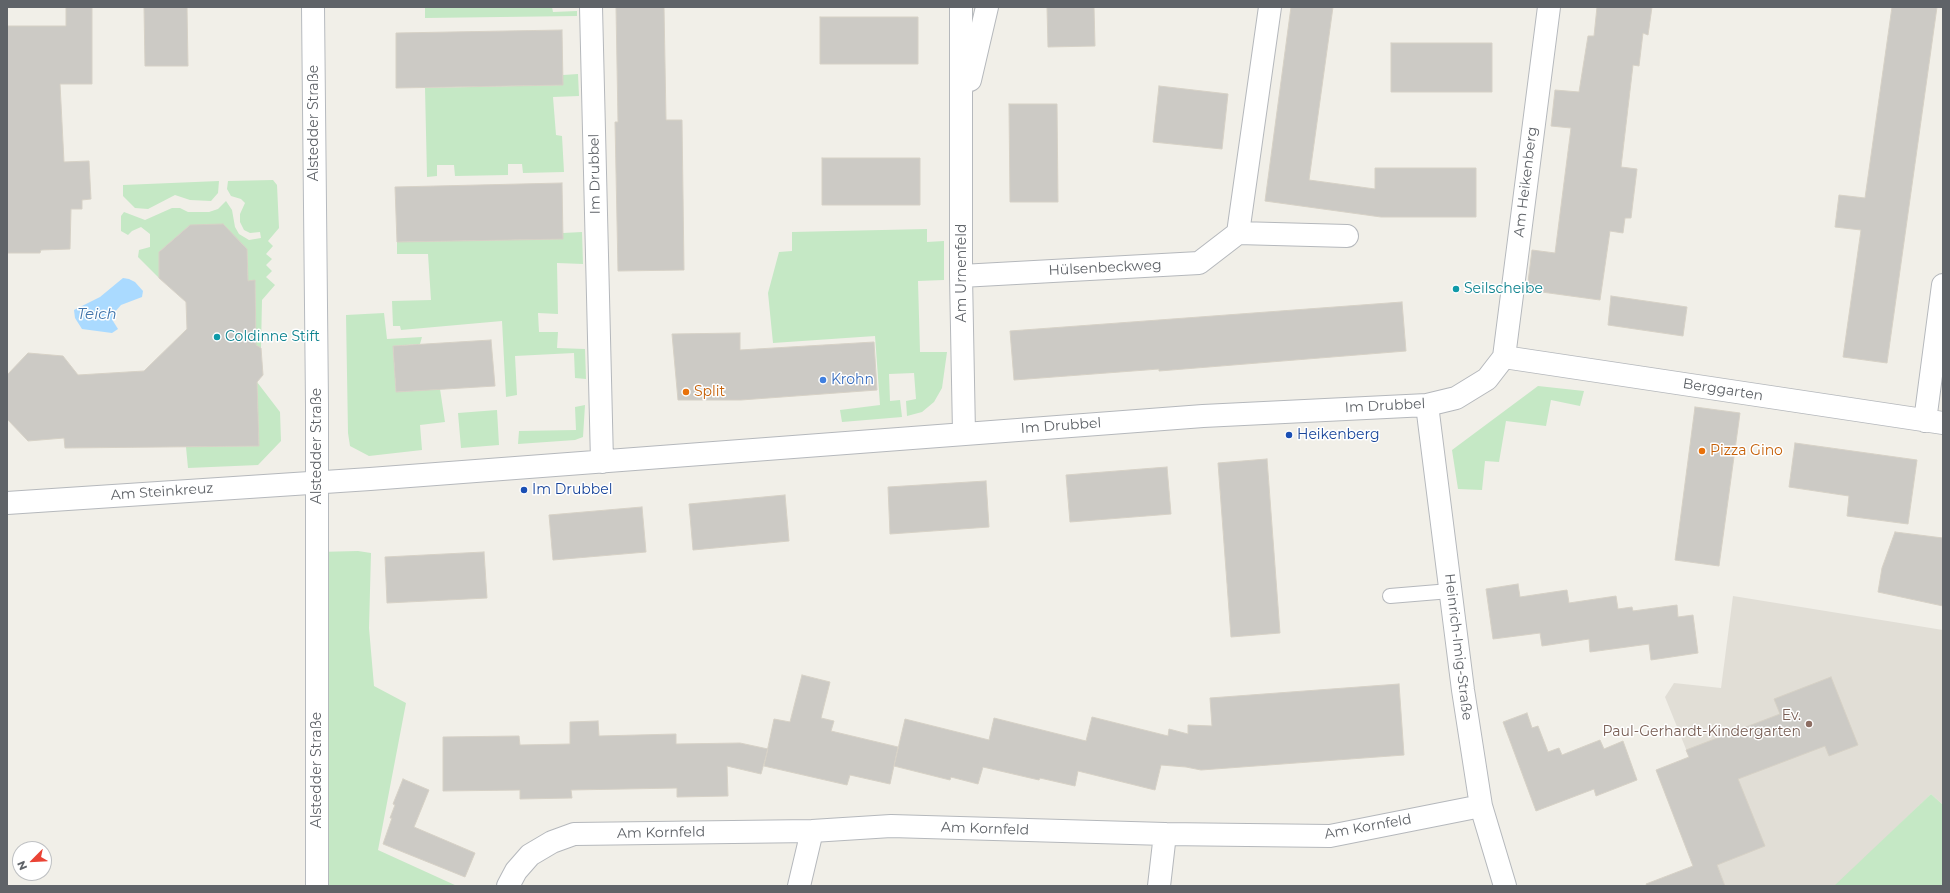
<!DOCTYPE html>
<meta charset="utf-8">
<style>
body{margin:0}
#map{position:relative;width:1950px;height:893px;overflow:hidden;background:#f1efe8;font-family:Montserrat,sans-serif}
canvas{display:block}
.frame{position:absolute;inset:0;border:8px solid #5f6368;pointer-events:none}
.north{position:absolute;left:12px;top:841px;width:40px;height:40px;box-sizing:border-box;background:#fff;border:1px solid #bfc1c3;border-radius:50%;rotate:246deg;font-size:11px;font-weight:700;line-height:16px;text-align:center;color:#5f6368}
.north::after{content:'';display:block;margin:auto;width:14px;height:18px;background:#ea4335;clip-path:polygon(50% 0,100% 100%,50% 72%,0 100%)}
</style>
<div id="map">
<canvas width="1950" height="893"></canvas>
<div class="frame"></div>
<div class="north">N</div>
</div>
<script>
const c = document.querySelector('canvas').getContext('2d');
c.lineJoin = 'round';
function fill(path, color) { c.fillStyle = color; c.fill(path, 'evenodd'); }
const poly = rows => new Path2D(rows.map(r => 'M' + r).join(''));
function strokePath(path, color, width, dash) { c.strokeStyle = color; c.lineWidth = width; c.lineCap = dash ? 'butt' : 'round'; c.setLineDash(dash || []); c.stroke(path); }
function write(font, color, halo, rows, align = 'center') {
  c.font = font + ' Montserrat,sans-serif'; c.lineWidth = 3; c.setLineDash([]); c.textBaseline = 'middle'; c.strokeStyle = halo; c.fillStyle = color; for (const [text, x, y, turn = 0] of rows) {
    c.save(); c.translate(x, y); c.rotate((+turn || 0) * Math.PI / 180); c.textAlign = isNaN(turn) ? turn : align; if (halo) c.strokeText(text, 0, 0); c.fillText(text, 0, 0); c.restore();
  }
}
const education = poly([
 [1733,596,1943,630,1943,805,1931,794,1836,886,1725,886,1714,858,1687,849,1656,770,1690,759,1665,697,1674,683,1721,688]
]);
const green = poly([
 [425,7,552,7,553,12,577,11,577,16,425,18],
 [578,74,579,96,553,97,556,135,562,136,564,172,523,173,522,164,508,164,508,175,455,176,454,165,437,165,437,176,427,177,425,88,563,85,563,75],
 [273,180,277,185,279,228,268,241,273,246,266,254,272,259,266,265,272,271,266,277,275,285,262,300,261,348,256,345,255,281,248,281,247,249,223,225,190,225,159,252,159,278,138,257,139,250,150,247,150,234,141,227,132,231,128,235,121,231,121,216,124,212,145,220,172,208,180,208,188,212,209,212,218,209,226,201,232,210,235,227,239,234,249,240,261,238,260,232,250,233,244,230,240,222,240,214,245,203,241,199,231,196,227,189,228,181],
 [219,181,218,193,211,201,190,200,175,195,148,209,135,208,123,196,123,185],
 [927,229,927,242,944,241,944,280,918,281,920,352,947,352,942,388,934,402,922,412,907,416,906,401,916,399,914,373,889,374,890,401,900,400,902,417,842,422,840,410,880,405,875,336,773,343,768,293,779,252,792,251,792,232],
 [582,232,583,264,557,263,558,314,538,313,539,332,558,332,557,348,585,349,586,379,575,378,574,353,515,356,517,395,506,397,502,321,401,330,400,326,393,326,392,301,431,300,428,254,397,254,397,242,563,239,563,233],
 [384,313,387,339,422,337,420,344,393,346,396,392,440,389,445,422,420,425,422,450,369,456,350,446,348,433,346,315],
 [257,382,280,412,281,441,258,465,188,468,186,447,259,446],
 [1538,386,1584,391,1580,406,1551,400,1546,426,1506,421,1499,462,1485,461,1482,490,1458,489,1452,450],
 [585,405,583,437,575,440,518,444,519,431,576,430,575,407],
 [497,410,499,445,461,448,458,413],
 [358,551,371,553,369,628,374,686,406,703,378,850,457,886,317,886,317,552],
 [1931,794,1943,805,1943,886,1834,886]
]);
const water = poly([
 [123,278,129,279,135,282,143,291,142,297,121,305,113,314,113,321,118,329,112,333,82,329,75,318,74,310,100,297]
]);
const building = poly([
 [66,7,92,7,92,84,60,84,64,162,89,161,91,199,82,200,82,209,71,209,70,249,41,250,40,253,7,253,7,26,66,26,66,7],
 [144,7,187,7,188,66,145,66,144,7],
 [616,7,664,7,666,120,682,120,684,270,618,271,615,122,618,122,616,7],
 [1047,7,1094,7,1095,46,1048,47,1047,7],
 [1291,7,1333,7,1309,180,1375,189,1375,168,1476,168,1476,217,1381,217,1265,201,1291,7],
 [1597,7,1652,7,1648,35,1643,33,1639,66,1633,65,1621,167,1637,169,1631,218,1625,218,1623,233,1610,231,1600,300,1527,290,1532,250,1555,253,1571,128,1551,126,1555,90,1579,92,1588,36,1594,36,1597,7],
 [1892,7,1937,7,1887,363,1843,357,1861,230,1835,227,1839,195,1865,198,1892,7],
 [820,17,918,17,918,64,820,64,820,17],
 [562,30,563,85,396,88,396,33,562,30],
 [1391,43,1492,43,1492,92,1391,92,1391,43],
 [1159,86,1228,94,1222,149,1153,142,1159,86],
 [1009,104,1057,104,1058,202,1010,202,1009,104],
 [822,158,920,158,920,205,822,205,822,158],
 [562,183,563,239,397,242,395,187,562,183],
 [223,224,247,249,248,281,255,280,256,345,261,348,263,375,257,382,259,446,65,448,64,438,28,441,7,419,7,375,28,353,63,356,78,375,144,371,187,329,186,302,159,278,159,252,190,225,223,224],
 [1611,296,1687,307,1683,336,1608,325,1611,296],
 [1402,302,1406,351,1159,371,1159,369,1014,380,1010,331,1402,302],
 [740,333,740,350,874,342,877,390,741,400,678,400,672,334,740,333],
 [491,340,495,386,396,392,393,346,491,340],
 [1695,407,1740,413,1719,566,1675,560,1695,407],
 [1795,443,1917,460,1908,524,1847,516,1849,496,1789,487,1795,443],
 [1267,459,1280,633,1231,637,1218,463,1267,459],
 [1167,467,1171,514,1070,522,1066,475,1167,467],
 [986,481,989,527,890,534,888,487,986,481],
 [785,495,789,541,693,550,689,504,785,495],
 [642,507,646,552,553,560,549,515,642,507],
 [1895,532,1943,538,1943,606,1878,592,1882,568,1895,532],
 [484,552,487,598,387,603,385,557,484,552],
 [1518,584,1520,597,1567,590,1569,603,1616,596,1618,609,1632,607,1633,611,1677,605,1678,617,1693,615,1698,653,1651,660,1649,644,1590,652,1589,639,1542,646,1540,633,1493,639,1486,589,1518,584],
 [802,675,830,682,821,718,834,721,831,731,898,747,890,784,850,775,847,785,764,766,774,719,790,722,802,675],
 [1831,677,1858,745,1829,756,1825,746,1738,779,1765,846,1717,865,1725,886,1647,886,1646,884,1693,866,1656,770,1689,757,1686,750,1780,714,1774,699,1831,677],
 [1399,684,1404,755,1201,770,1186,767,1161,765,1155,790,1078,771,1075,786,1040,778,1039,780,983,767,978,784,951,777,950,780,894,766,905,719,989,740,994,718,1086,741,1092,717,1168,736,1169,729,1188,734,1188,725,1212,726,1210,698,1399,684],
 [1527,713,1532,728,1538,726,1548,752,1559,748,1562,755,1600,740,1604,749,1623,741,1637,780,1596,796,1594,789,1536,811,1503,722,1527,713],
 [598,721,599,736,676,734,676,744,740,743,768,749,761,774,727,766,728,796,677,797,677,788,571,790,572,798,520,799,520,790,443,791,443,737,519,736,520,745,570,744,570,722,598,721],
 [403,779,429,790,414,827,475,853,465,877,383,844,392,818,390,818,395,805,393,804,403,779]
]);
const lane = poly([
 [1390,596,1450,591]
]);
const street = poly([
 [591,7,602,462],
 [961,7,961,276,964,433],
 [970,80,987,7],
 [1238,233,1347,236],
 [961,276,1199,263,1238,233,1270,7],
 [1504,357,1943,423],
 [1427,405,1463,690,1481,806,1505,886],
 [1925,421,1943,285],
 [7,503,370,479,1203,416,1427,405,1456,398,1487,379,1504,357,1549,7],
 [508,886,516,871,530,855,552,842,574,834,812,831,891,826,1165,834,1330,836,1481,806],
 [799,886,812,831],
 [1159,886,1165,834]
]);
const secondary = poly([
 [313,7,317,405,317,886]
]);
const markers = [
 [1456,289,4,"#0f9aa8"],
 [217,337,4,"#0f9aa8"],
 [823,380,4,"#3f7fe0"],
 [686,392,4,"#e8710a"],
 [1289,435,4,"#1a4fb4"],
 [1702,451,4,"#e8710a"],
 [524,490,4,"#1a4fb4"],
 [1809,724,4,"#8d6e63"]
];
const streetNames = [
 ["Alstedder Straße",314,123,-90],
 ["Im Drubbel",595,174,-91],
 ["Am Heikenberg",1526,182,-83],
 ["Hülsenbeckweg",1105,268,-3],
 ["Am Urnenfeld",962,273,-90],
 ["Berggarten",1723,390,9],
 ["Im Drubbel",1385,406,-3],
 ["Im Drubbel",1061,426,-4],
 ["Alstedder Straße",317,446,-90],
 ["Am Steinkreuz",162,492,-4],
 ["Heinrich-Imig-Straße",1458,647,83],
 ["Alstedder Straße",317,770,-90],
 ["Am Kornfeld",1368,827,-10],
 ["Am Kornfeld",985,829,2],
 ["Am Kornfeld",661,833,-1]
];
const cultureNames = [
 ["Seilscheibe",1464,289],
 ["Coldinne Stift",225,337]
];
const shopNames = [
 ["Krohn",831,380]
];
const foodNames = [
 ["Split",694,392],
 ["Pizza Gino",1710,451]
];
const transitNames = [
 ["Heikenberg",1297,435],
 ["Im Drubbel",532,490]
];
const educationNames = [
 ["Ev.",1801,716],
 ["Paul-Gerhardt-Kindergarten",1801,732]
];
const waterNames = [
 ["Teich",97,315]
];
fill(education, '#e1ded6');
fill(green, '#c5e8c5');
fill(water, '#aadaff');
fill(building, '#cccac5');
strokePath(building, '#d6d1c6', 1);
strokePath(lane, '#b5b8bc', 16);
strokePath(street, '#b5b8bc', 24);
strokePath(secondary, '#b6babf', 24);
strokePath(lane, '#fff', 14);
strokePath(street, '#fff', 22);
strokePath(secondary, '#fff', 22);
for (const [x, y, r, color] of markers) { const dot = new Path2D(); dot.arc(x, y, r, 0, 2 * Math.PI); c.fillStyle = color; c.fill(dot); strokePath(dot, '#fff', 1.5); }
write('14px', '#5f6368', '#fff', streetNames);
write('14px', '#0d838f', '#fff', cultureNames, 'left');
write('14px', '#366cbe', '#fff', shopNames, 'left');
write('14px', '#c56008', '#fff', foodNames, 'left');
write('14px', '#164399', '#fff', transitNames, 'left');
write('14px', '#785e54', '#fff', educationNames, 'right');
write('italic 15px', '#4174aa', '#fff', waterNames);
</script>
